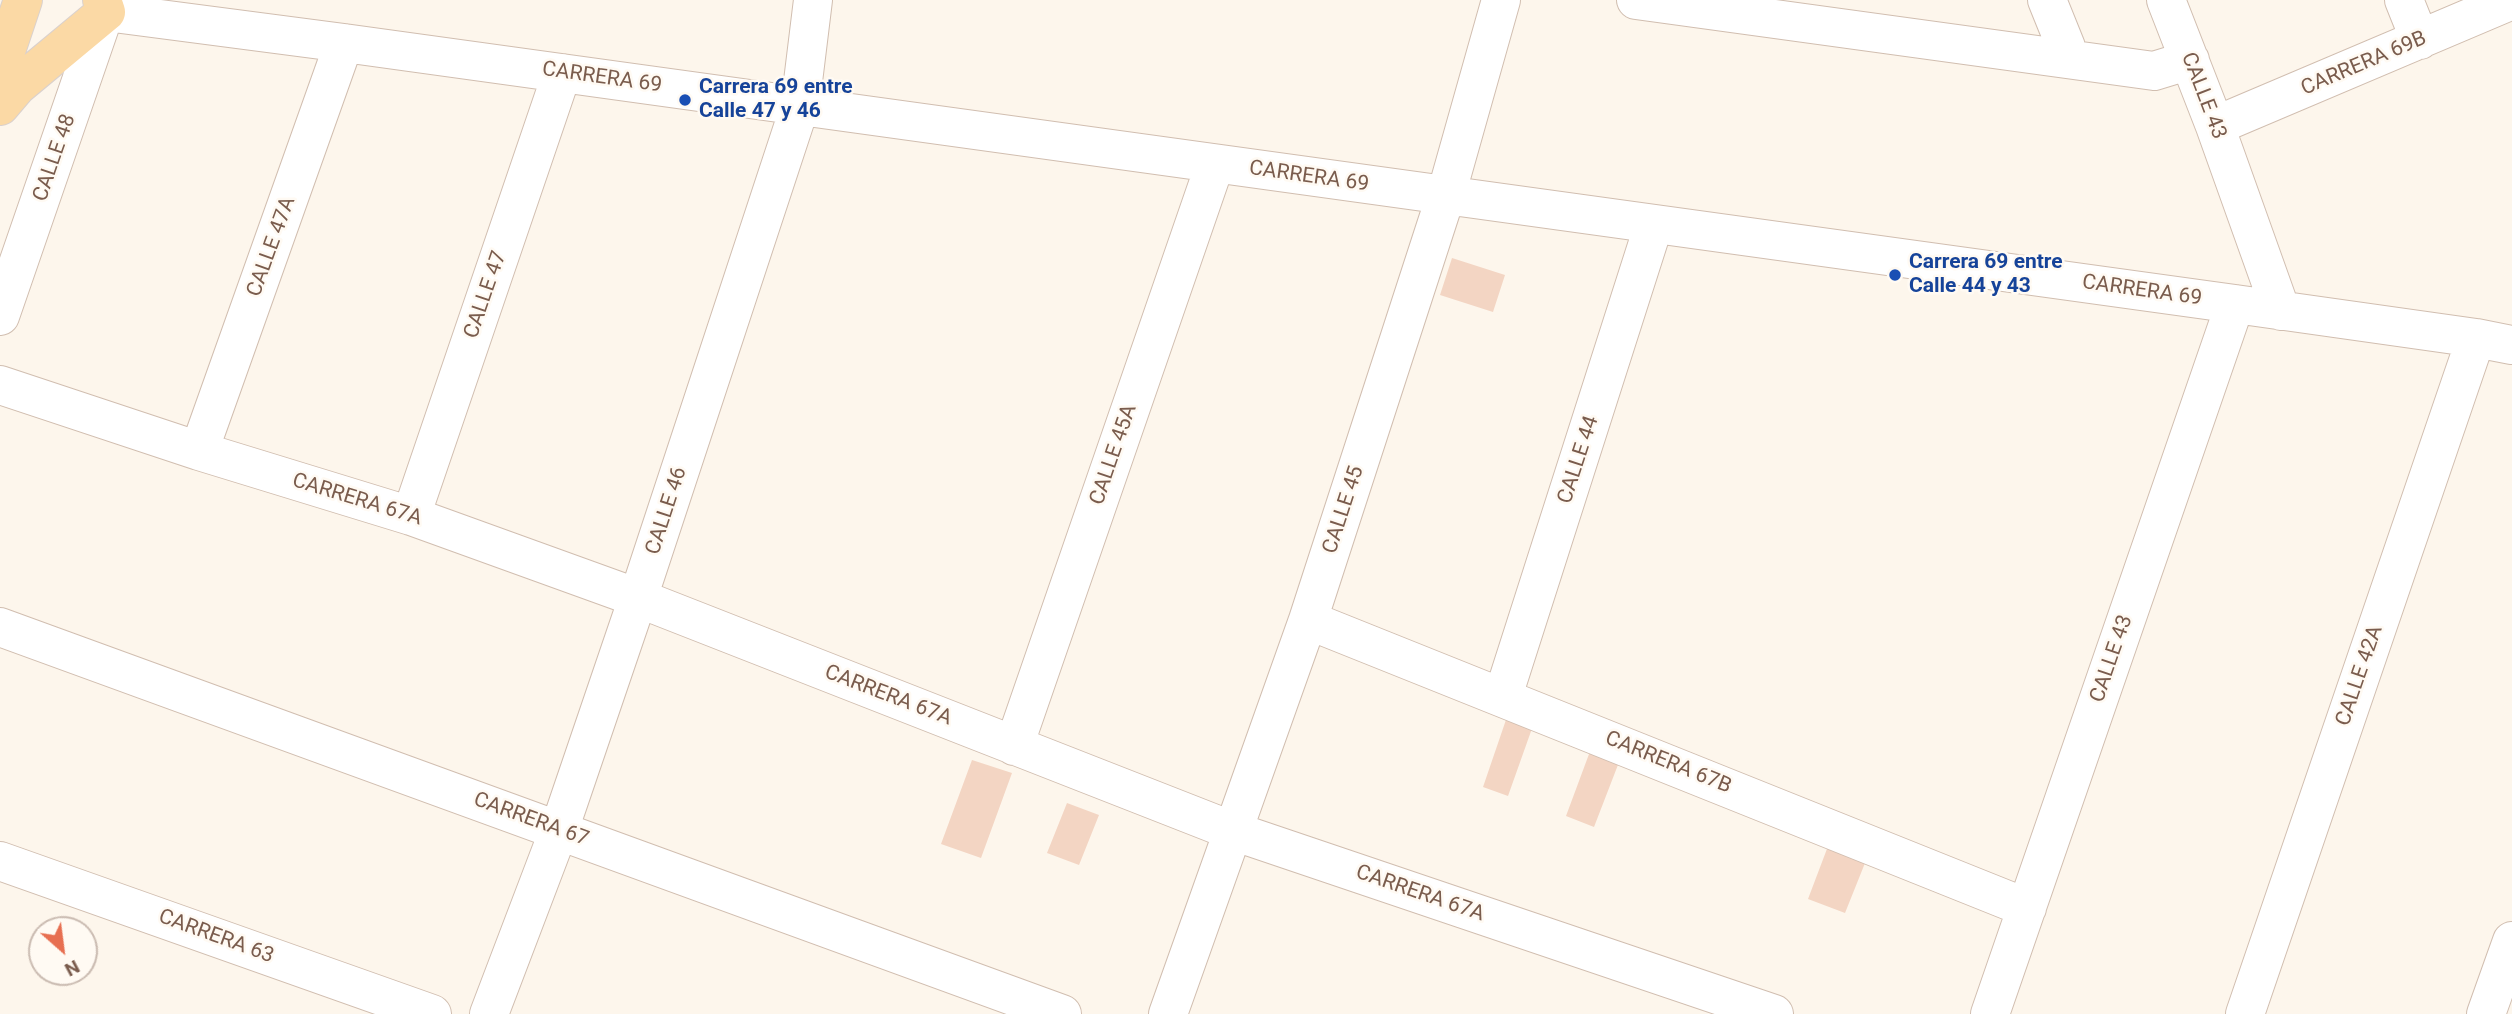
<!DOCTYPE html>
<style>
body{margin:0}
#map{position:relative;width:2512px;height:1014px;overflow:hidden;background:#fdf6ec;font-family:Roboto,sans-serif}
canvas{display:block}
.north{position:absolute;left:28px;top:916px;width:70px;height:70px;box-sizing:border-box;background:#fffaf3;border:2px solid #cabbb1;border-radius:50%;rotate:152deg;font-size:19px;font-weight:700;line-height:28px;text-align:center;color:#7a5c4d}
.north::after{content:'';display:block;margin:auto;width:24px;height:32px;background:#e76f51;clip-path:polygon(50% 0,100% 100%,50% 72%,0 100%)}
</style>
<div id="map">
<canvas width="2512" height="1014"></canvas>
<div class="north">N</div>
</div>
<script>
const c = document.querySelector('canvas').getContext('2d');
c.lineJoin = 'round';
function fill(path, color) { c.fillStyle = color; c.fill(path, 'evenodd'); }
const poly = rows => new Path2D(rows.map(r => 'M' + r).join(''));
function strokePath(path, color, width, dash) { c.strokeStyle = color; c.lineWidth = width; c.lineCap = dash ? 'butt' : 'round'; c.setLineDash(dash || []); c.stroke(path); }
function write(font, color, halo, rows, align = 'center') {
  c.font = font + ' Roboto,sans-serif'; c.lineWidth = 5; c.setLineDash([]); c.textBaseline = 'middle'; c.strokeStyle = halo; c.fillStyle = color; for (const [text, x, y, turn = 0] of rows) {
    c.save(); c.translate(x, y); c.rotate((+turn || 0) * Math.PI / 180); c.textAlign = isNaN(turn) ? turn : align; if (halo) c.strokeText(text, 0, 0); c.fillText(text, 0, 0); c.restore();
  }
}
const building = poly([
 [1452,258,1505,275,1493,312,1440,295],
 [1509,711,1535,720,1508,796,1483,787],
 [1592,746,1621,757,1594,827,1566,816],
 [972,760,1012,773,981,858,941,844],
 [1067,803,1099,815,1079,865,1047,853],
 [1833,833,1871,848,1845,913,1808,899]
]);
const minor = poly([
 [1636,0,2154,71,2190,60],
 [2047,0,2066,47,2065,58],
 [2166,0,2215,126,2281,311],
 [2404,0,2420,40],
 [106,12,344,43,2235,304,2476,338,2512,345],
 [2215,126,2512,0],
 [0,316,109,0],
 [0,385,199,451,411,516,638,598,1233,831,1774,1014],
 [199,451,344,43],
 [411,516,562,73],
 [1308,620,2027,908],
 [0,627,1062,1014],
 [1503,696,1654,224],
 [1014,746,1215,164],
 [0,861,432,1014],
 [489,1014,559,830,638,598,800,106,813,0],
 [1168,1014,1308,620,1446,195,1501,0],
 [1990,1014,2235,304],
 [2245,1014,2476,338],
 [2486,1014,2512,941]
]);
const major = poly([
 [0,69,23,0],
 [0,106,17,86,106,12,102,0]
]);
const markers = [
 [685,100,7,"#1a4fb4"],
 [1895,275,7,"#1a4fb4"]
];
const streetNames = [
 ["CARRERA 69B",2364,64,-23],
 ["CARRERA 69",602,78,8],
 ["CALLE 43",2203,96,69],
 ["CALLE 48",55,158,-71],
 ["CARRERA 69",1309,177,8],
 ["CALLE 47A",272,247,-70],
 ["CARRERA 69",2142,291,8],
 ["CALLE 47",486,295,-71],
 ["CALLE 45A",1114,455,-71],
 ["CALLE 44",1579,460,-72],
 ["CARRERA 67A",357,500,17],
 ["CALLE 45",1344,510,-72],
 ["CALLE 46",667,511,-72],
 ["CALLE 43",2112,659,-71],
 ["CALLE 42A",2360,676,-71],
 ["CARRERA 67A",888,696,21],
 ["CARRERA 67B",1668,763,22],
 ["CARRERA 67",531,820,20],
 ["CARRERA 67A",1420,894,19],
 ["CARRERA 63",216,937,20]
];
const transitNames = [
 ["Carrera 69 entre",699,88],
 ["Calle 47 y 46",699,112],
 ["Carrera 69 entre",1909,263],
 ["Calle 44 y 43",1909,287]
];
fill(building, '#f3d5c3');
strokePath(minor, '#d1beb0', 40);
strokePath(major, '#dad1cd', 40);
strokePath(minor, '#fff', 38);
strokePath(major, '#fbd9a5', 38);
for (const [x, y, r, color] of markers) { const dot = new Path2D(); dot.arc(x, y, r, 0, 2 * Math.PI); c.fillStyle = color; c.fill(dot); strokePath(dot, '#fffaf3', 2.5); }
write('21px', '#7a5c4d', '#fffaf3', streetNames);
write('bold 21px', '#164399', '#fffaf3', transitNames, 'left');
</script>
